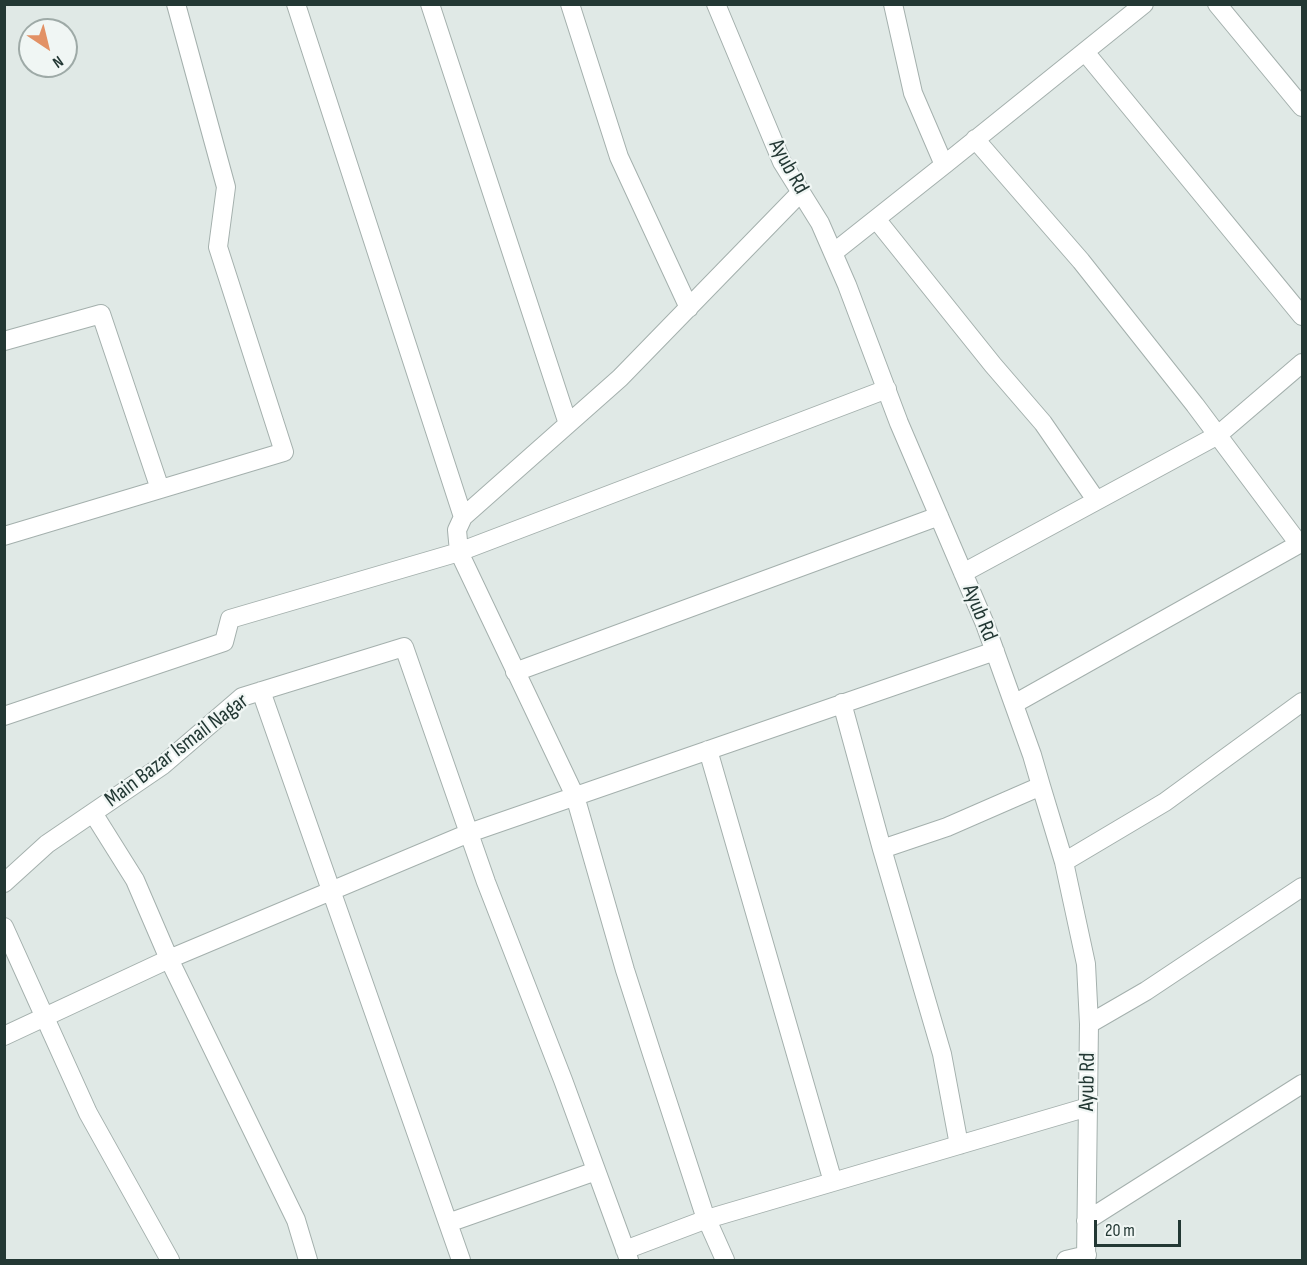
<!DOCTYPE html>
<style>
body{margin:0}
#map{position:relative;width:1307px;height:1265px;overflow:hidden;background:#e0e9e6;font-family:"Sofia Sans Condensed",sans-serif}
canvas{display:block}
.frame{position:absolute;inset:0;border:6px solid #233834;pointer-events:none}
.north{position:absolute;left:18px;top:18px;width:60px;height:60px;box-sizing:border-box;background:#f0f6f4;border:2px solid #9eaaa7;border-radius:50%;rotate:145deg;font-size:16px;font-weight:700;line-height:24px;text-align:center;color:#233834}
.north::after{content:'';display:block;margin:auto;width:21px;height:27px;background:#e29165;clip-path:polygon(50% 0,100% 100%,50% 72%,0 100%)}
.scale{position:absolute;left:1094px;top:1220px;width:87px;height:27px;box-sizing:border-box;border:3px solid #233834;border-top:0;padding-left:8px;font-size:18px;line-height:21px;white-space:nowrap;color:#233834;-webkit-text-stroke:4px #f0f6f4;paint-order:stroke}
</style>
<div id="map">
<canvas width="1307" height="1265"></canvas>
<div class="frame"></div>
<div class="north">N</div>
<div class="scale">20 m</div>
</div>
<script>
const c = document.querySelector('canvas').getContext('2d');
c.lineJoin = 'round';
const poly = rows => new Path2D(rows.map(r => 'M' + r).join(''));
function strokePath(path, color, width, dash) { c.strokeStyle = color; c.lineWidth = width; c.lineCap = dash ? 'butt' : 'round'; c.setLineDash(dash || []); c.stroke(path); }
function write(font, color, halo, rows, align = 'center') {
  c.font = font + ' "Sofia Sans Condensed",sans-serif'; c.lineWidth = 4.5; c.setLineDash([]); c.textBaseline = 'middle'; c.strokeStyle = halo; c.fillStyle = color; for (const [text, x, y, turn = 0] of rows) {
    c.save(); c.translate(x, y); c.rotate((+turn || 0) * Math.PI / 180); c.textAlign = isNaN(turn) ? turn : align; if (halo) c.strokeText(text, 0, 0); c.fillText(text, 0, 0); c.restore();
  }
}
const street = poly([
 [296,4,463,517],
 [430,4,568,424],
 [570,4,619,157,689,308],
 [716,4,782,162,820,223,847,285,899,423,985,624,1032,755,1041,786,1064,862,1086,964,1089,1024,1086,1260],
 [1217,4,1302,107],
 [1085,52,1302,316],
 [975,139,1081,261,1195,405,1299,544,1014,704],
 [944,165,1144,4],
 [876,219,993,365,1043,423,1096,500],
 [833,253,944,165,913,93,893,4],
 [4,341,101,314,160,489],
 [4,536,284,452,218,247,226,187,176,4],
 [963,573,1218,435,1302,363],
 [515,672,939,516],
 [261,691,461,1260],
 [842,703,882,849,942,1054,959,1145],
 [4,716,224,642,230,619,459,552,887,389],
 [708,750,833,1182],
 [93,813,135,880,169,959,296,1220,308,1260],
 [882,849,947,827,1041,786],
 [1064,862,1165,802,1302,702],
 [4,883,47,844,163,765,242,697,404,647,486,882,563,1080,629,1260],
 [4,927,88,1113,170,1260],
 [1089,1024,1146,991,1302,887],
 [4,1036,169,959,469,833,995,651],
 [1086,1221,1302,1084],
 [448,1223,596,1171],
 [625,1250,707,1219,1088,1107],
 [725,1260,704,1213,652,1054,625,970,575,796,459,552,457,530,463,517,620,378,801,192],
 [1066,1260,1087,1255]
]);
const streetNames = [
 ["Ayub Rd",788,167,61],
 ["Ayub Rd",979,613,68],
 ["Main Bazar Ismail Nagar",177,751,-37],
 ["Ayub Rd",1088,1082,-89]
];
strokePath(street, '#a4b0ad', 20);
strokePath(street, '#fff', 18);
write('22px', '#233834', '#f0f6f4', streetNames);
</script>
